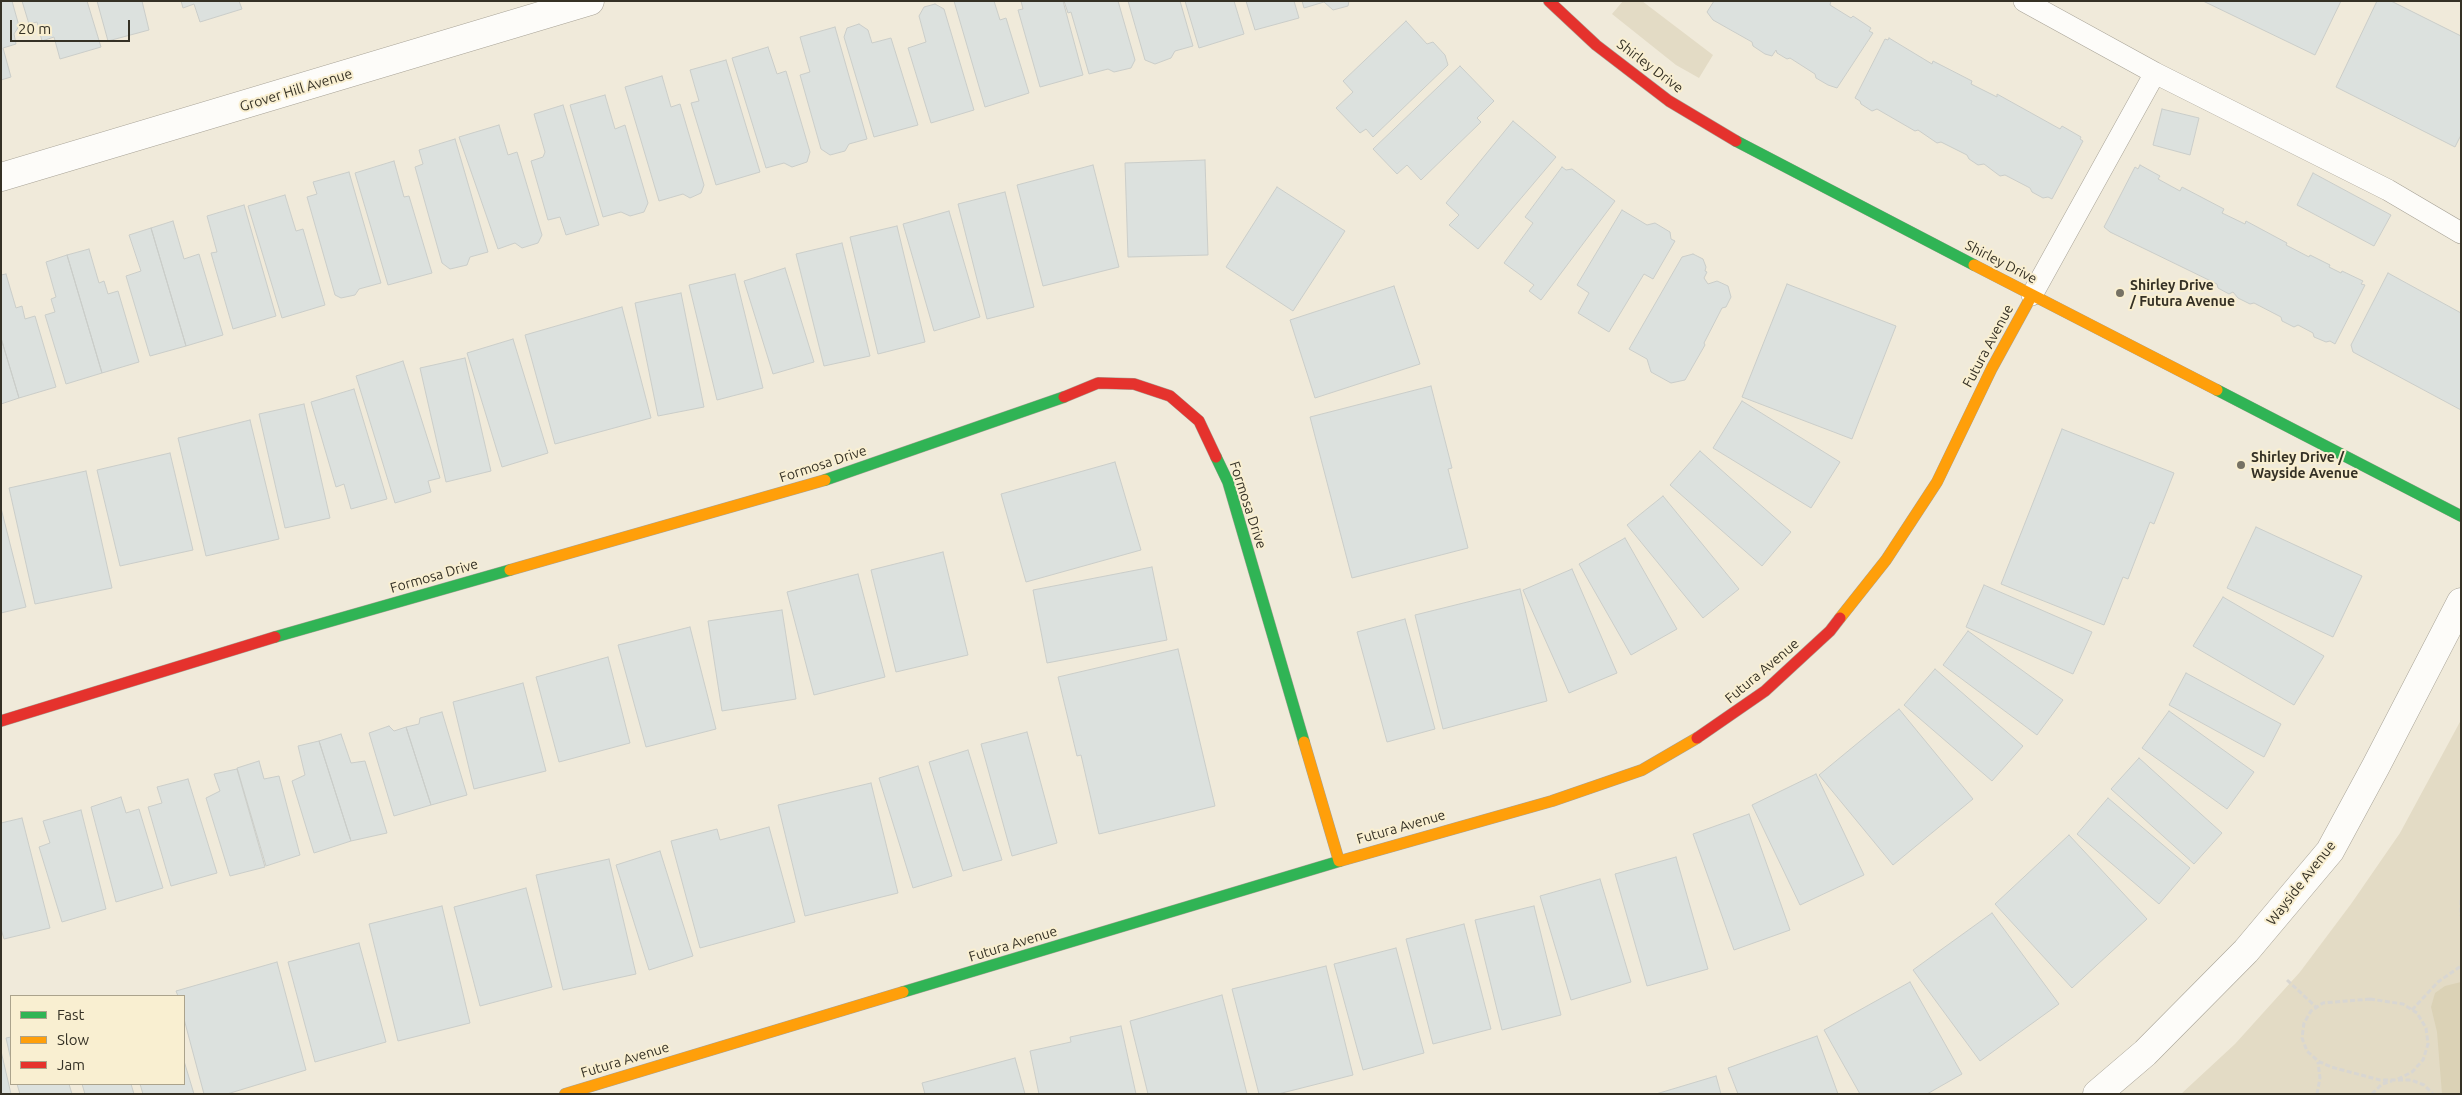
<!DOCTYPE html>
<style>
body{margin:0}
#map{position:relative;width:2462px;height:1095px;overflow:hidden;background:#f0eada;font-family:Ubuntu,sans-serif}
canvas{display:block}
.frame{position:absolute;inset:0;border:2px solid #353125;pointer-events:none}
.legend{position:absolute;left:10px;top:995px;width:175px;height:90px;box-sizing:border-box;background:#f9efd1;border:1px solid #aba38c;margin:0;padding:6px 9px;list-style:none;font-size:15px;color:#353125}
.legend li{display:flex;align-items:center;gap:10px;height:25px}
.legend b{width:25px;border:1px solid #aba38c}
.scale{position:absolute;left:10px;top:20px;width:120px;height:22px;box-sizing:border-box;border:2px solid #353125;border-top:0;padding-left:6px;font-size:15px;line-height:18px;white-space:nowrap;color:#353125;-webkit-text-stroke:4px #f9efd1;paint-order:stroke}
</style>
<div id="map">
<canvas width="2462" height="1095"></canvas>
<div class="frame"></div>
<ul class="legend">
<li><b style="height:6px;background:#30b455"></b>Fast</li>
<li><b style="height:6px;background:#ff9f0a"></b>Slow</li>
<li><b style="height:6px;background:#e5322d"></b>Jam</li>
</ul>
<div class="scale">20 m</div>
</div>
<script>
const c = document.querySelector('canvas').getContext('2d');
c.lineJoin = 'round';
function fill(path, color) { c.fillStyle = color; c.fill(path, 'evenodd'); }
const poly = rows => new Path2D(rows.map(r => 'M' + r).join(''));
function strokePath(path, color, width, dash) { c.strokeStyle = color; c.lineWidth = width; c.lineCap = dash ? 'butt' : 'round'; c.setLineDash(dash || []); c.stroke(path); }
function write(font, color, halo, rows, align = 'center') {
  c.font = font + ' Ubuntu,sans-serif'; c.lineWidth = 4; c.setLineDash([]); c.textBaseline = 'middle'; c.strokeStyle = halo; c.fillStyle = color; for (const [text, x, y, turn = 0] of rows) {
    c.save(); c.translate(x, y); c.rotate((+turn || 0) * Math.PI / 180); c.textAlign = isNaN(turn) ? turn : align; if (halo) c.strokeText(text, 0, 0); c.fillText(text, 0, 0); c.restore();
  }
}
const green = poly([
 [1623,1,1642,1,1713,55,1699,78,1676,65,1612,14],
 [2461,720,2461,1094,2181,1094,2235,1044,2300,972,2351,904,2400,833]
]);
const forest = poly([
 [2461,982,2461,1094,2442,1094,2437,1032,2431,1007,2435,993,2445,986]
]);
const building = poly([
 [1,1,12,1,19,26,14,34,16,44,3,48,11,77,1,80,1,1],
 [22,1,87,1,101,47,60,59,54,37,42,41,37,22,29,24,22,1],
 [97,1,142,1,149,30,108,41,97,1],
 [181,1,239,1,242,9,200,22,194,4,183,8,181,1],
 [954,1,994,1,1000,20,1006,18,1029,93,985,107,954,1],
 [1021,1,1063,1,1083,75,1040,87,1018,10,1023,9,1021,1],
 [1064,1,1118,1,1135,60,1131,68,1114,72,1108,69,1089,74,1071,12,1068,13,1064,1],
 [1128,1,1180,1,1193,46,1175,51,1171,58,1155,64,1145,60,1128,1],
 [1185,1,1234,1,1244,34,1199,48,1185,1],
 [1246,1,1294,1,1299,18,1255,30,1246,1],
 [1302,1,1349,1,1348,6,1333,10,1324,2,1304,8,1302,1],
 [1714,1,1831,1,1830,5,1851,18,1853,16,1871,28,1869,31,1873,33,1837,88,1828,85,1816,78,1815,74,1790,58,1787,59,1777,53,1776,50,1772,56,1765,54,1753,46,1752,42,1713,20,1707,12,1714,1],
 [2203,1,2341,1,2315,55,2203,1],
 [2377,1,2391,1,2461,36,2461,135,2455,147,2336,87,2377,1],
 [935,4,944,9,974,110,931,123,908,48,926,42,919,16,924,7,935,4],
 [1406,21,1427,44,1433,42,1445,55,1448,65,1373,137,1366,129,1360,133,1336,108,1353,92,1343,81,1406,21],
 [859,24,868,30,872,43,891,38,918,125,874,137,844,37,847,28,859,24],
 [835,27,867,139,849,144,845,151,830,155,821,149,800,75,810,72,800,37,835,27],
 [1889,38,1932,64,1933,61,1972,81,1971,84,1997,97,1997,94,2060,129,2062,126,2081,137,2080,139,2083,141,2052,199,2048,197,2043,198,2032,192,2030,188,2005,175,2000,176,1984,164,1978,165,1969,159,1967,155,1941,142,1937,143,1918,130,1915,131,1877,109,1872,111,1861,104,1860,101,1855,98,1885,39,1888,40,1889,38],
 [768,47,777,74,786,71,810,152,807,162,792,167,784,163,766,168,732,58,768,47],
 [726,60,760,172,716,185,691,103,699,101,690,70,726,60],
 [1460,66,1494,101,1477,118,1481,122,1421,180,1407,165,1397,174,1373,149,1460,66],
 [662,76,671,107,680,104,704,185,701,193,690,198,683,194,659,201,625,87,662,76],
 [605,95,615,129,625,125,648,203,644,212,630,216,621,212,603,217,570,105,605,95],
 [563,105,599,225,566,235,560,217,548,220,531,161,543,157,545,152,534,114,563,105],
 [2162,109,2199,118,2190,155,2153,145,2162,109],
 [1513,121,1556,157,1478,249,1449,225,1459,215,1446,203,1513,121],
 [499,125,508,155,517,152,542,235,538,243,522,248,515,243,498,249,459,137,499,125],
 [455,139,488,252,470,257,467,265,450,269,442,263,415,167,423,164,419,150,455,139],
 [1205,160,1208,255,1128,257,1125,163,1205,160],
 [394,161,404,197,409,196,432,273,388,285,355,173,394,161],
 [1093,165,1119,267,1043,286,1017,185,1093,165],
 [2140,165,2160,176,2158,179,2180,191,2182,187,2224,209,2222,213,2245,224,2246,221,2287,243,2286,245,2309,257,2310,255,2330,265,2329,267,2341,273,2342,271,2363,281,2361,284,2365,285,2335,344,2330,341,2326,342,2314,337,2313,333,2298,325,2294,327,2282,321,2281,317,2254,303,2250,304,2238,298,2233,292,2229,294,2218,288,2217,284,2110,232,2104,227,2135,167,2138,169,2140,165],
 [1562,167,1566,170,1572,169,1615,201,1541,300,1529,291,1534,285,1504,263,1533,223,1525,217,1562,167],
 [349,172,381,283,359,289,355,295,341,298,335,295,307,197,317,194,313,182,349,172],
 [2313,173,2391,215,2374,246,2297,205,2313,173],
 [1277,187,1345,231,1293,311,1226,267,1277,187],
 [1005,192,1034,307,987,319,958,204,1005,192],
 [285,195,296,231,303,229,325,305,282,318,248,206,285,195],
 [244,205,276,316,233,329,211,253,217,252,207,216,244,205],
 [1622,210,1647,225,1655,223,1670,232,1671,239,1675,241,1653,279,1644,274,1609,332,1578,313,1589,293,1577,285,1622,210],
 [949,211,980,317,934,331,903,224,949,211],
 [173,221,184,259,199,254,223,335,186,346,151,228,173,221],
 [897,226,925,342,878,354,850,237,897,226],
 [151,228,186,346,150,356,126,276,141,271,129,235,151,228],
 [842,243,870,356,824,366,796,254,842,243],
 [89,249,99,283,104,281,108,294,118,291,139,362,102,373,67,255,89,249],
 [1693,254,1703,259,1706,267,1705,271,1707,272,1704,278,1708,284,1717,281,1728,286,1731,297,1726,307,1722,308,1704,343,1705,345,1685,380,1671,383,1651,372,1647,359,1629,349,1682,257,1693,254],
 [67,255,102,373,66,384,45,315,55,312,51,299,56,297,46,262,67,255],
 [785,268,814,362,773,374,744,281,785,268],
 [2388,273,2461,313,2461,410,2353,352,2351,345,2388,273],
 [6,274,16,308,22,306,25,319,35,316,56,387,19,398,1,338,1,275,6,274],
 [735,274,763,388,717,400,689,285,735,274],
 [1787,284,1896,326,1852,439,1742,397,1787,284],
 [1394,286,1420,364,1315,398,1290,320,1394,286],
 [681,293,704,407,658,416,635,303,681,293],
 [622,307,651,418,555,444,525,335,622,307],
 [1,338,19,398,1,404,1,338],
 [513,339,548,453,502,467,467,353,513,339],
 [465,358,491,471,446,482,420,368,465,358],
 [403,361,440,478,428,481,431,492,395,503,356,376,403,361],
 [1431,386,1452,468,1448,469,1468,548,1352,578,1310,417,1431,386],
 [354,389,387,499,351,509,344,484,336,487,311,402,354,389],
 [1742,401,1840,462,1811,508,1713,448,1742,401],
 [304,404,330,518,285,528,259,414,304,404],
 [250,420,279,539,206,556,178,438,250,420],
 [2062,429,2174,473,2154,524,2150,522,2128,579,2123,577,2104,625,2001,584,2062,429],
 [1700,451,1791,532,1762,566,1670,485,1700,451],
 [170,453,193,550,120,566,97,470,170,453],
 [1115,462,1141,550,1026,582,1001,494,1115,462],
 [86,471,112,588,35,604,9,488,86,471],
 [1663,496,1739,589,1703,618,1627,525,1663,496],
 [1,508,26,607,1,613,1,508],
 [2256,527,2362,576,2333,637,2227,588,2256,527],
 [1625,538,1677,629,1631,655,1579,564,1625,538],
 [943,552,968,655,896,672,871,570,943,552],
 [1152,567,1167,640,1047,663,1033,590,1152,567],
 [1572,569,1617,673,1569,693,1523,590,1572,569],
 [858,574,885,677,814,695,787,592,858,574],
 [1984,585,2092,632,2073,674,1966,627,1984,585],
 [1520,589,1547,701,1443,729,1415,615,1520,589],
 [2223,597,2324,656,2294,705,2193,646,2223,597],
 [782,610,796,699,722,711,708,621,782,610],
 [1405,619,1435,729,1387,742,1357,632,1405,619],
 [690,627,716,729,646,747,618,645,690,627],
 [1968,631,2063,700,2037,735,1943,665,1968,631],
 [1178,649,1215,806,1099,834,1081,755,1077,756,1058,677,1178,649],
 [608,657,630,743,559,762,536,677,608,657],
 [1935,669,2023,746,1992,781,1904,705,1935,669],
 [2186,673,2281,724,2264,757,2169,705,2186,673],
 [523,683,546,771,474,789,453,702,523,683],
 [1899,709,1973,799,1893,865,1819,775,1899,709],
 [2169,711,2254,772,2227,809,2142,748,2169,711],
 [442,712,467,795,431,805,406,727,419,724,420,718,442,712],
 [389,726,394,731,406,727,431,805,394,816,369,733,389,726],
 [1027,732,1057,843,1012,856,981,744,1027,732],
 [341,734,351,763,365,761,387,833,351,841,319,741,341,734],
 [319,741,351,841,314,853,292,781,305,775,298,746,319,741],
 [968,750,1002,860,963,871,929,762,968,750],
 [2139,758,2222,833,2194,864,2111,789,2139,758],
 [259,761,264,779,279,776,300,855,266,866,237,768,259,761],
 [918,766,952,876,913,888,879,778,918,766],
 [237,769,265,867,230,876,206,798,220,791,214,774,237,769],
 [1816,774,1864,875,1800,905,1752,805,1816,774],
 [188,779,217,873,171,886,148,807,162,803,157,787,188,779],
 [871,783,898,893,805,916,778,805,871,783],
 [121,797,126,813,139,809,163,888,116,902,91,807,121,797],
 [2108,798,2190,868,2159,904,2077,834,2108,798],
 [81,810,106,909,62,922,39,847,50,843,43,821,81,810],
 [1749,814,1790,930,1734,950,1693,834,1749,814],
 [22,818,50,928,4,939,1,929,1,823,22,818],
 [769,827,795,922,700,948,671,841,717,829,720,840,769,827],
 [2069,835,2147,919,2072,988,1995,904,2069,835],
 [660,851,693,956,649,970,616,865,660,851],
 [1676,857,1708,969,1647,986,1615,874,1676,857],
 [609,859,636,974,563,990,536,875,609,859],
 [1600,879,1631,982,1571,1000,1540,896,1600,879],
 [526,888,552,987,480,1006,454,907,526,888],
 [442,906,470,1023,398,1041,369,924,442,906],
 [1534,906,1561,1015,1502,1030,1475,920,1534,906],
 [1992,913,2059,1004,1980,1061,1913,970,1992,913],
 [1464,924,1491,1029,1433,1044,1406,939,1464,924],
 [359,943,386,1042,315,1062,288,962,359,943],
 [1396,948,1424,1053,1363,1070,1334,964,1396,948],
 [277,962,306,1070,227,1094,204,1094,184,1019,184,996,178,996,176,991,277,962],
 [1326,966,1353,1075,1278,1094,1259,1094,1232,989,1326,966],
 [1910,982,1962,1074,1927,1094,1860,1094,1824,1030,1910,982],
 [1222,995,1247,1094,1148,1094,1130,1021,1222,995],
 [1121,1026,1136,1094,1039,1094,1030,1051,1071,1042,1070,1037,1121,1026],
 [1817,1036,1838,1094,1738,1094,1728,1068,1817,1036],
 [11,1037,11,1060,6,1038,11,1037],
 [1,1051,11,1094,1,1094,1,1051],
 [1015,1058,1025,1094,925,1094,922,1083,1015,1058],
 [184,1061,194,1094,143,1094,140,1084,184,1084,184,1061],
 [1716,1076,1721,1094,1656,1094,1716,1076],
 [17,1084,69,1084,72,1094,20,1094,17,1084],
 [82,1084,131,1084,134,1094,85,1094,82,1084]
]);
const path = poly([
 [2461,900,2461,916],
 [2287,980,2316,1007],
 [2370,999,2403,1004,2417,1013,2426,1028,2428,1044,2423,1060,2412,1072,2396,1080,2380,1080,2331,1067,2318,1061,2307,1051,2302,1038,2304,1023,2311,1011,2323,1003,2370,999],
 [2412,1010,2438,982,2461,966],
 [2398,1080,2411,1080,2424,1085,2433,1094],
 [2317,1094,2320,1078,2318,1062],
 [2372,1094,2382,1084,2392,1081]
]);
const lane = poly([
 [2024,1,2155,73,2388,190,2461,233],
 [2032,295,2155,73]
]);
const street = poly([
 [1,177,590,1],
 [2097,1094,2145,1053,2246,951,2330,851,2376,766,2461,602]
]);
const fast = poly([
 [1736,141,1974,265],
 [2217,390,2461,516],
 [1216,457,1228,482,1304,742],
 [825,480,1064,397],
 [275,637,510,570],
 [903,992,1340,861]
]);
const slow = poly([
 [1974,265,2217,390],
 [510,570,825,480],
 [1840,618,1886,560,1937,482,1992,368,2032,295],
 [1304,742,1339,861],
 [1340,861,1552,801,1642,770,1697,738],
 [565,1094,903,992]
]);
const jam = poly([
 [1549,1,1596,45,1669,101,1736,141],
 [1064,397,1098,383,1134,384,1170,396,1199,421,1216,457],
 [1,721,275,637],
 [1697,738,1765,691,1830,631,1840,618]
]);
const markers = [
 [2120,293,5,"#767264"],
 [2241,465,5,"#767264"]
];
const streetNames = [
 ["Shirley Drive",1650,66,37],
 ["Grover Hill Avenue",296,90,-17],
 ["Shirley Drive",2001,262,27],
 ["Futura Avenue",1988,346,-62],
 ["Formosa Drive",823,464,-18],
 ["Formosa Drive",1248,505,72],
 ["Formosa Drive",434,576,-16],
 ["Futura Avenue",1762,671,-40],
 ["Futura Avenue",1401,827,-16],
 ["Wayside Avenue",2301,883,-52],
 ["Futura Avenue",1013,944,-17],
 ["Futura Avenue",625,1060,-17]
];
const poiNames = [
 ["Shirley Drive",2130,285],
 ["/ Futura Avenue",2130,301],
 ["Shirley Drive /",2251,457],
 ["Wayside Avenue",2251,473]
];
fill(green, '#e3dbc5');
fill(forest, '#dbd2b6');
fill(building, '#dce1de');
strokePath(building, '#cacdc9', 1);
strokePath(lane, '#a7a296', 22);
strokePath(street, '#a7a296', 29);
strokePath(fast, '#a7a296', 12);
strokePath(slow, '#a7a296', 12);
strokePath(jam, '#a7a296', 12);
strokePath(path, '#d8d6d2', 3, [5, 2.5]);
strokePath(lane, '#fdfcf9', 21);
strokePath(street, '#fdfcf9', 28);
strokePath(fast, '#30b455', 11);
strokePath(slow, '#ff9f0a', 11);
strokePath(jam, '#e5322d', 11);
for (const [x, y, r, color] of markers) { const dot = new Path2D(); dot.arc(x, y, r, 0, 2 * Math.PI); c.fillStyle = color; c.fill(dot); strokePath(dot, '#f9efd1', 2); }
write('14px', '#353125', '#f9efd1', streetNames);
write('bold 14px', '#353125', '#f9efd1', poiNames, 'left');
</script>
